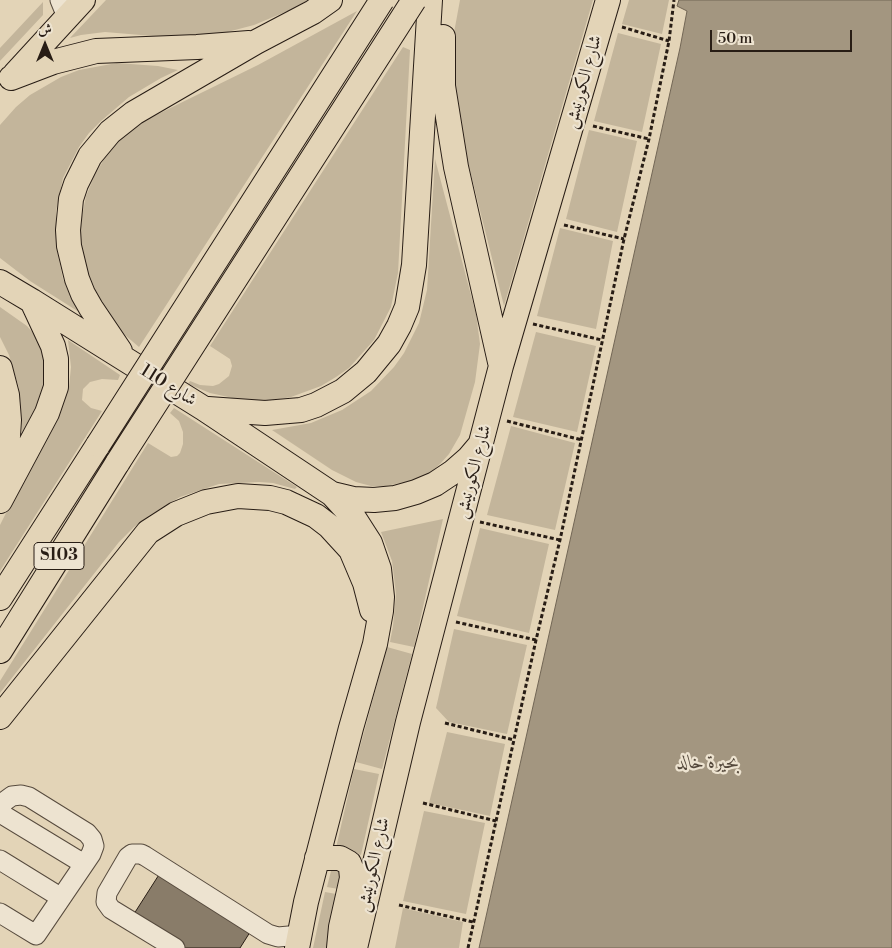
<!DOCTYPE html>
<meta charset="utf-8">
<style>
body{margin:0}
#map{position:relative;width:892px;height:948px;overflow:hidden;background:#e3d4b7;font-family:"Libre Bodoni",Amiri,serif}
canvas{display:block}
.north{position:absolute;left:20px;top:20px;width:50px;height:50px;-webkit-text-stroke:4px #ede3d0;paint-order:stroke;rotate:0deg;font-size:14px;font-weight:700;line-height:20px;text-align:center;color:#281d15}
.north::after{content:'';display:block;margin:auto;width:18px;height:22px;background:#281d15;clip-path:polygon(50% 0,100% 100%,50% 72%,0 100%)}
.scale{position:absolute;left:710px;top:30px;width:142px;height:22px;box-sizing:border-box;border:2px solid #281d15;border-top:0;padding-left:6px;font-size:15px;line-height:18px;white-space:nowrap;color:#281d15;-webkit-text-stroke:4px #ede3d0;paint-order:stroke}
</style>
<div id="map">
<canvas width="892" height="948"></canvas>
<div class="north">ش</div>
<div class="scale">50 m</div>
</div>
<script>
const c = document.querySelector('canvas').getContext('2d');
c.lineJoin = 'round';
function fill(path, color) { c.fillStyle = color; c.fill(path, 'evenodd'); }
const poly = rows => new Path2D(rows.map(r => 'M' + r).join(''));
function strokePath(path, color, width, dash) { c.strokeStyle = color; c.lineWidth = width; c.lineCap = dash ? 'butt' : 'round'; c.setLineDash(dash || []); c.stroke(path); }
function write(font, color, halo, rows, align = 'center') {
  c.font = font + ' "Libre Bodoni",Amiri,serif'; c.lineWidth = 4.5; c.setLineDash([]); c.textBaseline = 'middle'; c.strokeStyle = halo; c.fillStyle = color; for (const [text, x, y, turn = 0] of rows) {
    c.save(); c.translate(x, y); c.rotate((+turn || 0) * Math.PI / 180); c.textAlign = isNaN(turn) ? turn : align; if (halo) c.strokeText(text, 0, 0); c.fillText(text, 0, 0); c.restore();
  }
}
const green = poly([
 [106,0,308,0,290,10,254,25,216,35,176,38,105,32,81,35,70,38],
 [460,0,593,0,504,306,456,115,451,49],
 [629,0,669,0,662,34,622,24],
 [43,2,43,15,0,61,0,48],
 [357,11,139,347,119,330,95,297,82,257,80,237,82,216,86,196,94,177,104,159,117,142,132,128,152,117,258,65],
 [618,33,661,44,642,132,594,121],
 [403,47,410,50,398,273,391,307,374,340,349,368,336,377,321,386,291,397,274,400,242,400,210,393,188,384,190,381,200,385,213,386,219,384,229,376,232,366,230,359,210,346],
 [117,63,158,66,178,70,161,78,129,97,101,121,89,133,79,147,63,178,56,211,56,246,63,279,79,312,30,281,0,258,0,125,16,107,30,95,61,77,79,70],
 [589,130,637,141,617,232,566,219],
 [435,159,476,314,480,344,475,382,460,435,449,454,441,463,431,472,414,480,386,486,371,486,356,482,332,470,272,430,311,423,342,410,371,391,394,367,404,353,419,323,427,290],
 [560,228,613,241,596,329,537,316],
 [0,307,27,326,41,342,48,382,22,440,22,422,19,388,9,355,0,337],
 [536,332,596,346,577,432,513,417],
 [68,340,120,375,118,380,102,379,90,382,83,389,82,400,91,408,102,411,0,571,0,525,69,387,71,367],
 [174,408,297,487,295,489,273,483,259,482,219,484,180,497,150,515,134,527,119,542,0,693,0,681,148,443,171,457,177,456,180,453,183,444,183,432,179,421,170,413],
 [511,426,575,443,555,530,487,515],
 [443,519,414,647,390,642,393,626,396,594,392,561,381,532],
 [480,528,549,544,529,633,457,616],
 [454,629,527,645,507,734,449,722,436,708],
 [387,647,412,654,382,769,356,762],
 [447,732,505,744,490,816,429,803],
 [354,769,379,774,361,855,347,848,336,848],
 [424,811,485,823,466,914,403,901],
 [340,868,344,890,327,887,331,871,333,869],
 [325,892,342,895,331,948,313,948],
 [403,908,463,922,459,948,395,948]
]);
const water = poly([
 [679,0,892,0,892,948,479,948,680,48,687,11,677,6,679,0]
]);
const building = poly([
 [162,870,252,929,240,948,179,948,132,917,162,870]
]);
const path = poly([
 [622,27,669,41],
 [593,126,649,139],
 [564,225,624,239],
 [533,324,602,340],
 [507,421,582,440],
 [480,522,560,540],
 [456,622,536,640],
 [445,723,514,740],
 [423,803,496,821],
 [399,905,473,922],
 [468,948,536,640,560,540,624,239,649,139,669,41,674,0]
]);
const minor = poly([
 [60,0,67,17],
 [0,807,5,801,12,796,21,795,29,797,87,833,92,839,94,846,91,854,36,935,0,913],
 [0,813,84,864],
 [0,860,60,897],
 [175,948,111,909,106,902,107,893,128,857,132,854,141,854,145,856,268,934,278,937,289,936]
]);
const major = poly([
 [443,37,443,86,456,167,500,362],
 [15,74,83,0],
 [11,78,53,62,96,51,197,47,249,43],
 [0,282,32,301,203,408,332,494,354,518,370,543,379,569,382,597,381,611,375,644,351,728,306,902,297,948],
 [120,351,91,308,83,294,77,279,69,246,68,230,71,199,76,184,90,156,110,132,134,113,256,42,313,12,330,0],
 [0,368,7,395,9,420,7,452,1,482],
 [208,409,265,413,301,410,316,405,343,391,366,372,389,344,399,326,407,307,414,265,430,0],
 [332,494,353,499,374,500,395,498,416,492,435,484,453,472,469,458,480,445],
 [0,501,47,413,56,387,56,359,53,346,32,301],
 [0,598,98,445],
 [0,651,118,462],
 [0,717,148,532,176,514,206,502,238,496,270,498,286,502,316,516,329,526,351,550,365,583,372,610],
 [317,858,340,858,349,863,351,868,352,878,341,927,339,948],
 [355,948,408,722,501,366,608,0]
]);
const majorBridge = poly([
 [98,445,382,0],
 [118,462,414,0]
]);
const shields = [
 [59,556,50]
];
const shieldNames = [
 ["S103",59,556]
];
const streetNames = [
 ["شارع الكورنيش",584,82,-74],
 ["شارع 110",168,386,32],
 ["شارع الكورنيش",474,472,-75],
 ["شارع الكورنيش",374,865,-77]
];
const waterNames = [
 ["بحيرة خالد",708,763]
];
fill(green, '#c3b59b');
fill(water, '#a39680');
strokePath(water, '#726655', 1);
fill(building, '#897c69');
strokePath(building, '#281d15', 1);
strokePath(minor, '#574b3e', 21);
strokePath(major, '#281d15', 26);
strokePath(path, '#281d15', 3, [4, 2.5]);
strokePath(minor, '#ede3d0', 19);
strokePath(major, '#e3d4b7', 24);
strokePath(majorBridge, '#281d15', 26, []);
strokePath(majorBridge, '#e3d4b7', 24);
for (const [x, y, w] of shields) { const box = new Path2D(); box.roundRect(x - w / 2, y - 13.5, w, 27, 4); c.fillStyle = '#ede3d0'; c.fill(box); strokePath(box, '#281d15', 1); }
write('bold 16px', '#281d15', null, shieldNames);
write('18px', '#281d15', '#ede3d0', streetNames);
write('italic 19px', '#53473a', '#ede3d0', waterNames);
</script>
